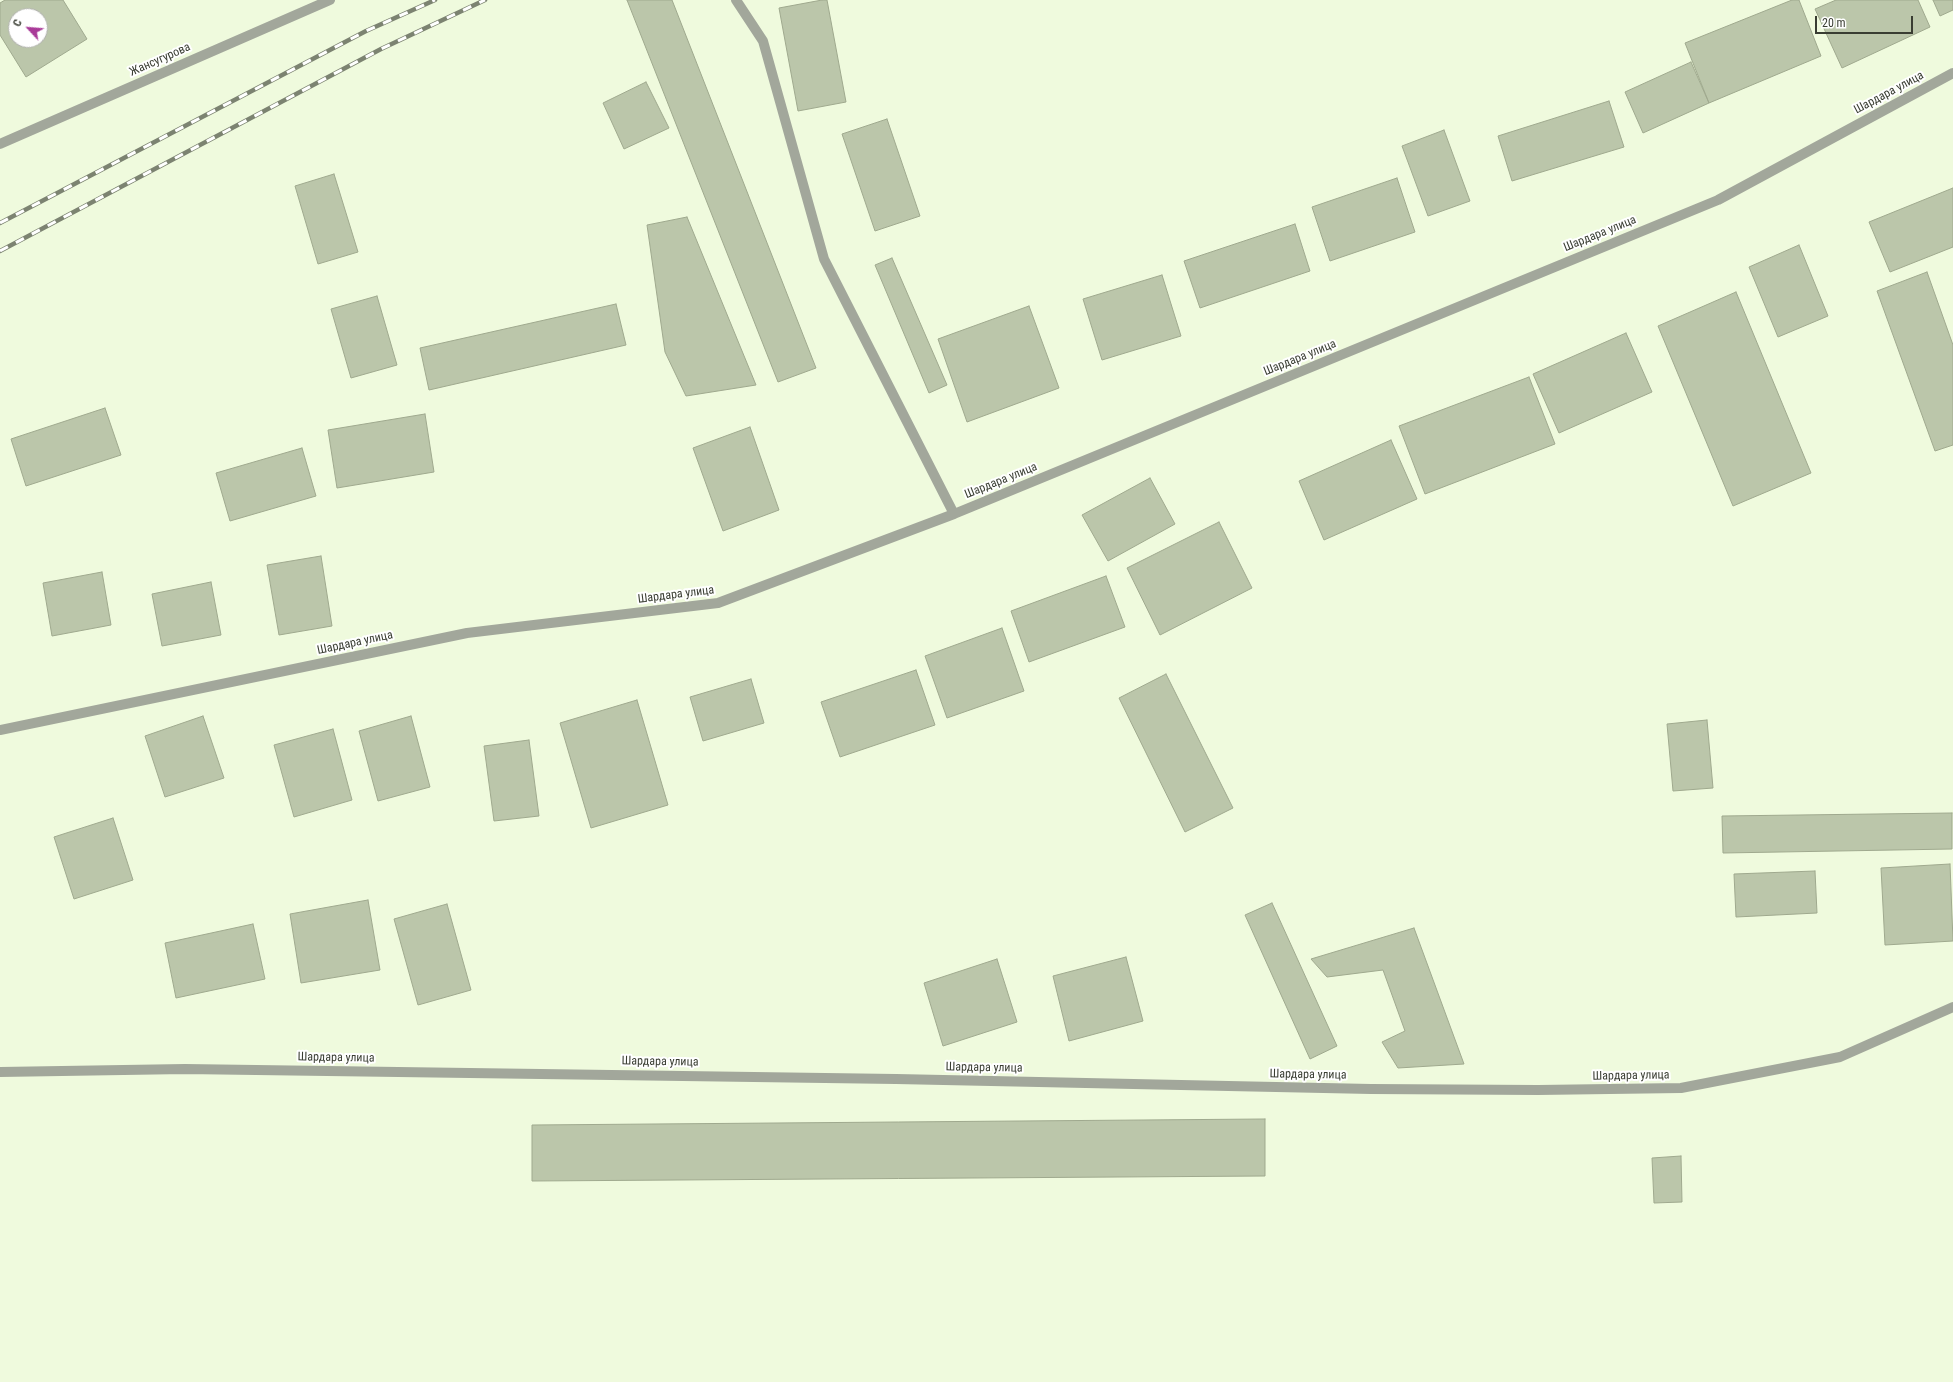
<!DOCTYPE html>
<meta charset="utf-8">
<style>
body{margin:0}
#map{position:relative;width:1953px;height:1382px;overflow:hidden;background:#effadd;font-family:"Roboto Condensed",sans-serif}
canvas{display:block}
.north{position:absolute;left:8px;top:8px;width:40px;height:40px;box-sizing:border-box;background:#fff;border:1px solid #b0b1ad;border-radius:50%;rotate:296deg;font-size:11px;font-weight:700;line-height:16px;text-align:center;color:#393d32}
.north::after{content:'';display:block;margin:auto;width:14px;height:18px;background:#a93a98;clip-path:polygon(50% 0,100% 100%,50% 72%,0 100%)}
.scale{position:absolute;left:1815px;top:16px;width:98px;height:18px;box-sizing:border-box;border:2px solid #393d32;border-top:0;padding-left:5px;font-size:12px;line-height:14px;white-space:nowrap;color:#393d32;-webkit-text-stroke:3px #fff;paint-order:stroke}
</style>
<div id="map">
<canvas width="1953" height="1382"></canvas>
<div class="north">С</div>
<div class="scale">20 m</div>
</div>
<script>
const c = document.querySelector('canvas').getContext('2d');
c.lineJoin = 'round';
function fill(path, color) { c.fillStyle = color; c.fill(path, 'evenodd'); }
const poly = rows => new Path2D(rows.map(r => 'M' + r).join(''));
function strokePath(path, color, width, dash) { c.strokeStyle = color; c.lineWidth = width; c.lineCap = dash ? 'butt' : 'round'; c.setLineDash(dash || []); c.stroke(path); }
function write(font, color, halo, rows, align = 'center') {
  c.font = font + ' "Roboto Condensed",sans-serif'; c.lineWidth = 4; c.setLineDash([]); c.textBaseline = 'middle'; c.strokeStyle = halo; c.fillStyle = color; for (const [text, x, y, turn = 0] of rows) {
    c.save(); c.translate(x, y); c.rotate((+turn || 0) * Math.PI / 180); c.textAlign = isNaN(turn) ? turn : align; if (halo) c.strokeText(text, 0, 0); c.fillText(text, 0, 0); c.restore();
  }
}
const building = poly([
 [5,0,63,0,87,39,26,77,0,35,0,3,5,0],
 [16,16,40,16,40,40,16,40,16,16],
 [627,0,672,0,816,368,778,382,627,0],
 [822,0,827,0,846,102,798,111,779,8,822,0],
 [1792,0,1799,0,1821,56,1709,103,1685,43,1792,0],
 [1836,0,1918,0,1930,27,1842,68,1815,9,1836,0],
 [1933,0,1953,0,1953,10,1940,16,1933,0],
 [1691,62,1709,103,1643,133,1625,92,1691,62],
 [646,82,669,128,624,149,603,103,646,82],
 [1609,101,1624,147,1512,181,1498,136,1609,101],
 [887,119,920,216,875,231,842,134,887,119],
 [1444,130,1470,201,1428,216,1402,146,1444,130],
 [334,174,358,252,318,264,295,186,334,174],
 [1397,178,1415,232,1330,261,1312,207,1397,178],
 [1953,188,1953,247,1890,272,1869,222,1953,188],
 [687,217,756,385,686,396,665,352,647,225,687,217],
 [1295,224,1310,271,1200,308,1184,261,1295,224],
 [1799,245,1828,316,1778,337,1749,267,1799,245],
 [892,258,947,385,929,393,875,265,892,258],
 [1927,272,1953,345,1953,445,1935,451,1877,291,1927,272],
 [1162,275,1181,336,1102,360,1083,299,1162,275],
 [1736,292,1811,473,1733,506,1658,326,1736,292],
 [377,296,397,365,351,378,331,309,377,296],
 [616,304,626,345,429,390,420,348,616,304],
 [1029,306,1059,388,967,422,938,339,1029,306],
 [1626,333,1652,392,1559,433,1533,374,1626,333],
 [1529,377,1555,444,1425,494,1399,426,1529,377],
 [105,408,121,455,26,486,11,439,105,408],
 [425,414,434,472,337,488,328,430,425,414],
 [750,427,779,510,723,531,693,448,750,427],
 [1391,440,1417,499,1324,540,1299,481,1391,440],
 [302,448,316,496,230,521,216,473,302,448],
 [1150,478,1175,524,1108,561,1082,515,1150,478],
 [1219,522,1252,588,1160,635,1127,568,1219,522],
 [321,556,332,626,279,635,267,565,321,556],
 [102,572,111,625,52,636,43,583,102,572],
 [1106,576,1125,627,1029,662,1011,611,1106,576],
 [211,582,221,635,162,646,152,594,211,582],
 [1002,628,1024,691,947,718,925,656,1002,628],
 [916,670,935,725,840,757,821,702,916,670],
 [1166,674,1233,808,1185,832,1119,698,1166,674],
 [751,679,764,723,703,741,690,697,751,679],
 [637,700,668,805,591,828,560,723,637,700],
 [203,716,224,778,165,797,145,736,203,716],
 [411,716,430,787,378,801,359,731,411,716],
 [1707,720,1713,788,1673,791,1667,724,1707,720],
 [333,729,352,800,294,817,274,745,333,729],
 [529,740,539,816,494,821,484,746,529,740],
 [1952,813,1952,849,1723,853,1722,816,1952,813],
 [113,818,133,880,74,899,54,837,113,818],
 [1950,864,1953,941,1885,945,1881,868,1950,864],
 [1815,871,1817,913,1736,917,1734,874,1815,871],
 [368,900,380,970,301,983,290,914,368,900],
 [1272,903,1337,1046,1310,1059,1245,915,1272,903],
 [447,904,471,990,418,1005,394,919,447,904],
 [253,924,265,979,176,998,165,943,253,924],
 [1414,928,1464,1064,1398,1068,1382,1042,1405,1031,1383,970,1327,977,1311,959,1414,928],
 [1126,957,1143,1021,1069,1041,1053,976,1126,957],
 [997,959,1017,1022,943,1046,924,983,997,959],
 [1265,1119,1265,1176,532,1181,532,1125,1265,1119],
 [1681,1156,1682,1202,1654,1203,1652,1158,1681,1156]
]);
const street = poly([
 [736,0,763,41,824,259,954,514],
 [0,144,330,0],
 [0,730,467,633,718,603,954,514,1718,200,1953,73],
 [0,1072,185,1069,896,1079,1371,1089,1538,1090,1681,1088,1840,1057,1953,1007]
]);
const rail = poly([
 [0,223,366,31,435,0],
 [0,251,381,49,485,0]
]);
const streetNames = [
 ["Жансугурова",160,60,-24],
 ["Шардара улица",1889,93,-28],
 ["Шардара улица",1600,234,-22],
 ["Шардара улица",1300,358,-22],
 ["Шардара улица",1001,481,-22],
 ["Шардара улица",676,595,-7],
 ["Шардара улица",355,643,-12],
 ["Шардара улица",336,1058,1],
 ["Шардара улица",660,1062,1],
 ["Шардара улица",984,1068,1],
 ["Шардара улица",1308,1075,1],
 ["Шардара улица",1631,1076,-1]
];
fill(building, '#bbc6aa');
strokePath(building, '#9fa98e', 1);
strokePath(street, '#a2a79b', 10);
strokePath(rail, '#7c8371', 4.5);
strokePath(rail, '#fff', 3, [9]);
write('12px', '#393d32', '#fff', streetNames);
</script>
